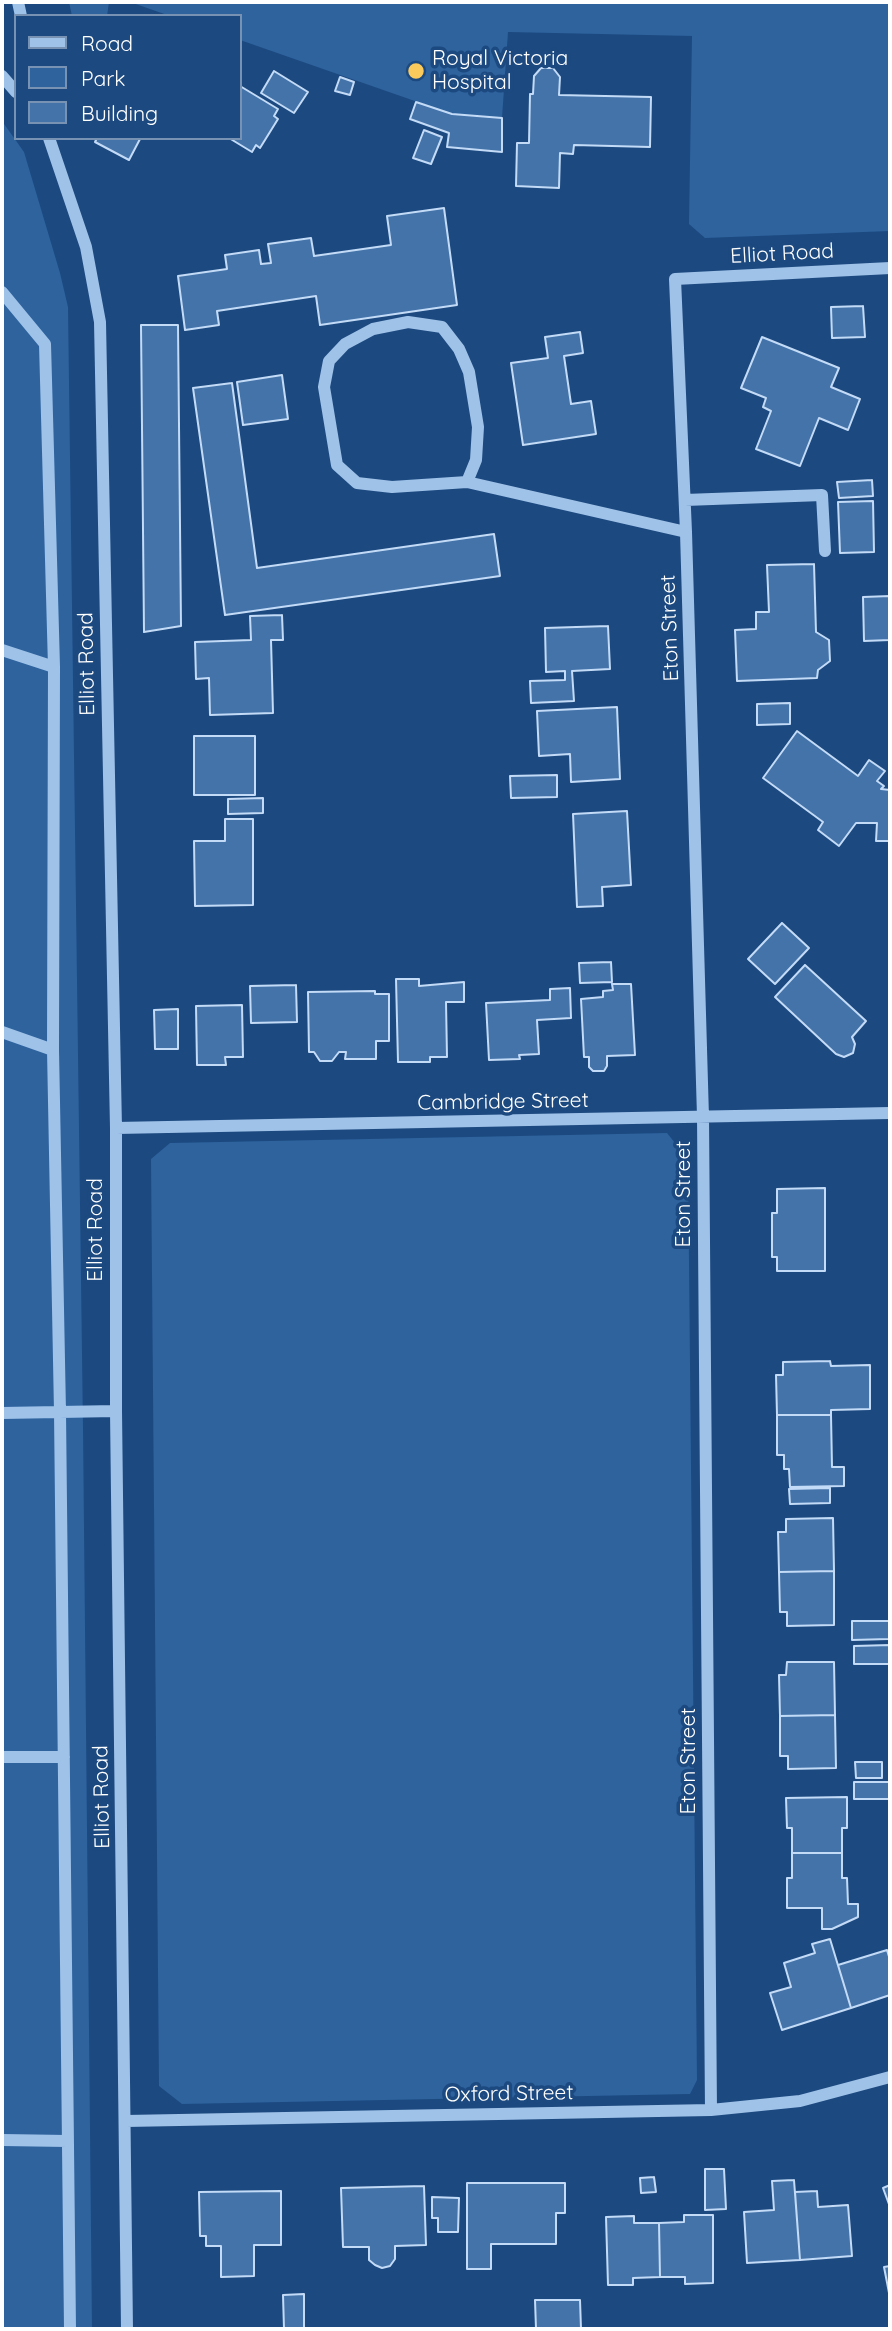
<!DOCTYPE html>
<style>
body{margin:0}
#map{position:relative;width:892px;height:2331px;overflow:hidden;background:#1c497f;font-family:Quicksand,sans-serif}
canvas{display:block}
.frame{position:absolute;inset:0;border:4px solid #fff;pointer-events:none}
.legend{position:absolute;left:14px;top:14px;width:228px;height:126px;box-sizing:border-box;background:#1c497f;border:2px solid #7792b2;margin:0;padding:9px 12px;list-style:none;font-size:21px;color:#fff}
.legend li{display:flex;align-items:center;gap:14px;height:35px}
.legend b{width:35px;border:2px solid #7792b2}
</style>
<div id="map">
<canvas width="892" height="2331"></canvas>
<div class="frame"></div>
<ul class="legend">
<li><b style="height:9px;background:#9fc2e9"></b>Road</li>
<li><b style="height:19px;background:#2e639e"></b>Park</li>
<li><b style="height:19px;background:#4473a9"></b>Building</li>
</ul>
</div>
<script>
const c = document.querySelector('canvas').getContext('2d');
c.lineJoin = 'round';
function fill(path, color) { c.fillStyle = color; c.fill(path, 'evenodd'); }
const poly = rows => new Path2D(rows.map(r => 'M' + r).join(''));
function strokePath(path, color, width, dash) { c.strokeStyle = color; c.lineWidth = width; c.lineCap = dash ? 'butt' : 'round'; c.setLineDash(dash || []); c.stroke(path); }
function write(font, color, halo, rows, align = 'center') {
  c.font = font + ' Quicksand,sans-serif'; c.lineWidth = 7; c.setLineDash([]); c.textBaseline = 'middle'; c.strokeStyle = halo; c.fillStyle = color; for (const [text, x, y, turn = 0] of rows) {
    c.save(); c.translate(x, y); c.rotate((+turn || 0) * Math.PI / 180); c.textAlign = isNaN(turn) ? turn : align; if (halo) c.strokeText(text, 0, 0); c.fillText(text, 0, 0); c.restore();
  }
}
const green = poly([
 [69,2,109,2,107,16,72,16],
 [130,2,890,2,890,231,705,238,689,224,692,36,508,32,502,118,452,114,240,40,240,16,170,16],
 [2,121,24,152,60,273,68,307,83,1427,92,2329,2,2329],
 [667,1133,688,1159,697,2080,690,2094,182,2104,159,2086,151,1159,170,1143]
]);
const building = poly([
 [541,68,553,68,560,77,559,95,651,97,650,147,574,145,573,154,560,153,559,188,516,186,517,143,529,143,530,94,533,94,534,76,541,68],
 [274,71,308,92,294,113,261,93,274,71],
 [340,77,354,82,350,95,335,91,340,77],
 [240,86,278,109,274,116,278,119,260,148,256,145,252,152,229,138,240,138,240,86],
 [416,102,452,114,502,118,502,152,447,147,449,133,410,119,416,102],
 [424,130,442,137,431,164,413,158,424,130],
 [97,138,140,138,140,139,129,160,95,142,97,138],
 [444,208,457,305,320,325,316,296,217,311,219,325,185,330,178,276,227,269,225,255,259,250,261,264,271,263,268,244,311,238,314,256,391,245,387,216,444,208],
 [863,306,865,337,832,338,831,307,863,306],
 [141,325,178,325,181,626,144,632,141,325],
 [580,332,583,353,564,356,571,404,591,401,596,434,523,445,511,363,548,358,545,337,580,332],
 [762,337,839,368,831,387,860,399,848,430,819,418,800,466,756,449,771,411,763,407,766,398,741,388,762,337],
 [282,375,288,419,243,425,237,382,282,375],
 [232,383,257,568,494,534,500,576,225,615,193,388,232,383],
 [872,480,873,496,839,498,837,482,872,480],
 [873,501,874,552,840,553,838,502,873,501],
 [814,564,816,632,829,640,830,661,818,670,817,678,737,681,735,630,756,629,756,612,769,612,767,565,814,564],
 [890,596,890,640,864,641,863,597,890,596],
 [282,615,283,640,271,640,273,713,210,715,209,678,196,679,195,642,251,640,250,616,282,615],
 [608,626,610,669,572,671,574,701,531,703,530,681,565,680,565,671,546,672,545,628,608,626],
 [790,703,790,724,757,725,757,704,790,703],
 [617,707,620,779,571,782,570,754,539,756,537,711,617,707],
 [797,731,858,776,869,760,885,771,877,781,884,786,881,789,890,790,890,841,876,841,877,823,856,823,839,846,818,830,823,822,763,778,797,731],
 [194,736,255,736,255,795,194,795,194,736],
 [557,775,557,797,511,798,510,776,557,775],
 [263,798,263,813,228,814,228,799,263,798],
 [627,811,631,885,602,887,603,906,577,907,573,814,627,811],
 [225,819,253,819,253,905,195,906,194,841,225,841,225,819],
 [782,923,809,948,775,984,748,959,782,923],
 [611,962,612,982,580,983,579,963,611,962],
 [805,965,866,1021,852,1037,855,1044,853,1053,844,1057,836,1054,775,997,805,965],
 [396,979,419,979,419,986,464,982,464,1002,446,1002,447,1057,430,1057,430,1062,398,1062,396,979],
 [612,984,631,984,635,1055,607,1056,607,1066,604,1071,593,1071,589,1067,589,1057,584,1057,581,999,603,997,603,991,613,990,612,984],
 [296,985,297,1022,251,1023,250,986,296,985],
 [570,988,571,1018,537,1020,539,1054,519,1055,520,1059,489,1060,486,1003,550,1000,550,989,570,988],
 [375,991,375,994,389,994,389,1041,376,1041,376,1059,345,1059,346,1052,339,1052,332,1061,320,1061,314,1052,309,1052,308,992,375,991],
 [242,1005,243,1057,225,1057,226,1065,197,1065,196,1006,242,1005],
 [178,1009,178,1049,155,1049,154,1010,178,1009],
 [825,1188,825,1271,777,1271,777,1257,772,1257,772,1213,777,1213,777,1189,825,1188],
 [830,1361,831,1366,870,1365,870,1409,831,1410,831,1415,777,1415,776,1375,783,1375,783,1362,830,1361],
 [777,1415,831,1415,832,1467,844,1467,844,1486,790,1487,789,1469,784,1469,784,1455,777,1455,777,1415],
 [830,1488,830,1503,790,1504,789,1489,830,1488],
 [833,1518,834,1571,779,1572,778,1532,786,1532,786,1519,833,1518],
 [834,1571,834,1625,787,1626,787,1612,780,1612,779,1572,834,1571],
 [852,1621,889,1621,889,1639,852,1640,852,1621],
 [890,1645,890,1664,854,1664,854,1646,890,1645],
 [787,1662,834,1662,835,1715,780,1716,779,1675,786,1675,787,1662],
 [835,1715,836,1768,788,1769,788,1756,780,1756,780,1716,835,1715],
 [855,1762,882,1762,882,1778,856,1778,855,1762],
 [854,1782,890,1782,889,1799,854,1799,854,1782],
 [847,1797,847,1828,842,1828,842,1853,792,1853,792,1828,787,1828,786,1798,847,1797],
 [792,1853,842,1853,842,1878,847,1878,848,1904,858,1904,858,1917,832,1929,822,1929,822,1908,787,1908,787,1878,792,1878,792,1853],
 [830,1939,851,2008,782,2030,770,1993,791,1987,784,1963,815,1953,812,1944,830,1939],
 [887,1950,890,1960,890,1995,851,2008,838,1965,887,1950],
 [705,2169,724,2169,726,2209,705,2210,705,2169],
 [654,2177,656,2192,641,2193,640,2178,654,2177],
 [794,2180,800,2260,747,2263,744,2212,774,2210,772,2181,794,2180],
 [467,2183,565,2183,565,2213,556,2213,556,2244,491,2244,491,2269,467,2269,467,2183],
 [890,2185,890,2207,883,2188,890,2185],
 [424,2186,426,2245,395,2246,395,2259,390,2266,382,2268,375,2265,369,2260,369,2247,343,2247,341,2188,424,2186],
 [281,2191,281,2245,254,2245,254,2276,221,2277,221,2246,206,2246,206,2236,200,2236,199,2192,281,2191],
 [817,2191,818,2207,848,2205,852,2256,800,2260,795,2192,817,2191],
 [432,2197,459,2198,458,2232,438,2232,438,2218,432,2218,432,2197],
 [684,2215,713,2215,713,2283,685,2284,685,2277,660,2277,659,2223,684,2222,684,2215],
 [634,2216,634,2223,659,2223,660,2277,633,2278,633,2285,608,2285,606,2217,634,2216],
 [890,2266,890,2298,884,2267,890,2266],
 [304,2294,304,2329,284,2329,283,2295,304,2294],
 [535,2300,580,2300,581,2329,536,2329,535,2300]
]);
const minor = poly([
 [18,2,21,16],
 [2,76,16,92],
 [49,138,86,247,100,322,116,1128,116,1411,127,2329],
 [2,292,45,344,54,667,53,1050,60,1412,70,2329],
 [467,482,392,487,357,483,337,465,324,387,329,361,345,344,373,329,408,322,442,327,459,349,469,372,478,427,476,460,467,482,686,532],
 [685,500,822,495,825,551],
 [2,650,54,667],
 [2,1032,53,1050],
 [116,1128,890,1113],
 [2,1413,116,1411],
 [2,1757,64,1757],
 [711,2110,703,1117,686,532,675,279,890,268],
 [126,2121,711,2110,800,2101,890,2077],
 [2,2140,67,2141]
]);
const markers = [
 [416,71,9,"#faca5c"]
];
const poiNames = [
 ["Royal Victoria",432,59],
 ["Hospital",432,83]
];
const streetNames = [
 ["Elliot Road",782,254,-3],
 ["Eton Street",670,628,-92],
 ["Elliot Road",87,664,-91],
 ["Cambridge Street",503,1102,-1],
 ["Eton Street",684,1194,-90],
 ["Elliot Road",96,1230,-90],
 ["Eton Street",689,1761,-90],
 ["Elliot Road",102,1797,-91],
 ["Oxford Street",509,2094,-1]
];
fill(green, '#2e639e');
fill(building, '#4473a9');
strokePath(building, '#c3dbf7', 2);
strokePath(minor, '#9fc2e9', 12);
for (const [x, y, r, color] of markers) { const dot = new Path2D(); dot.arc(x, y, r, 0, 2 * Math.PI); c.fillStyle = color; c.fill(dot); strokePath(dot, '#1c497f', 2.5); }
write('21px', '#fff', '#1c497f', poiNames, 'left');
write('21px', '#fff', '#1c497f', streetNames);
</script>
